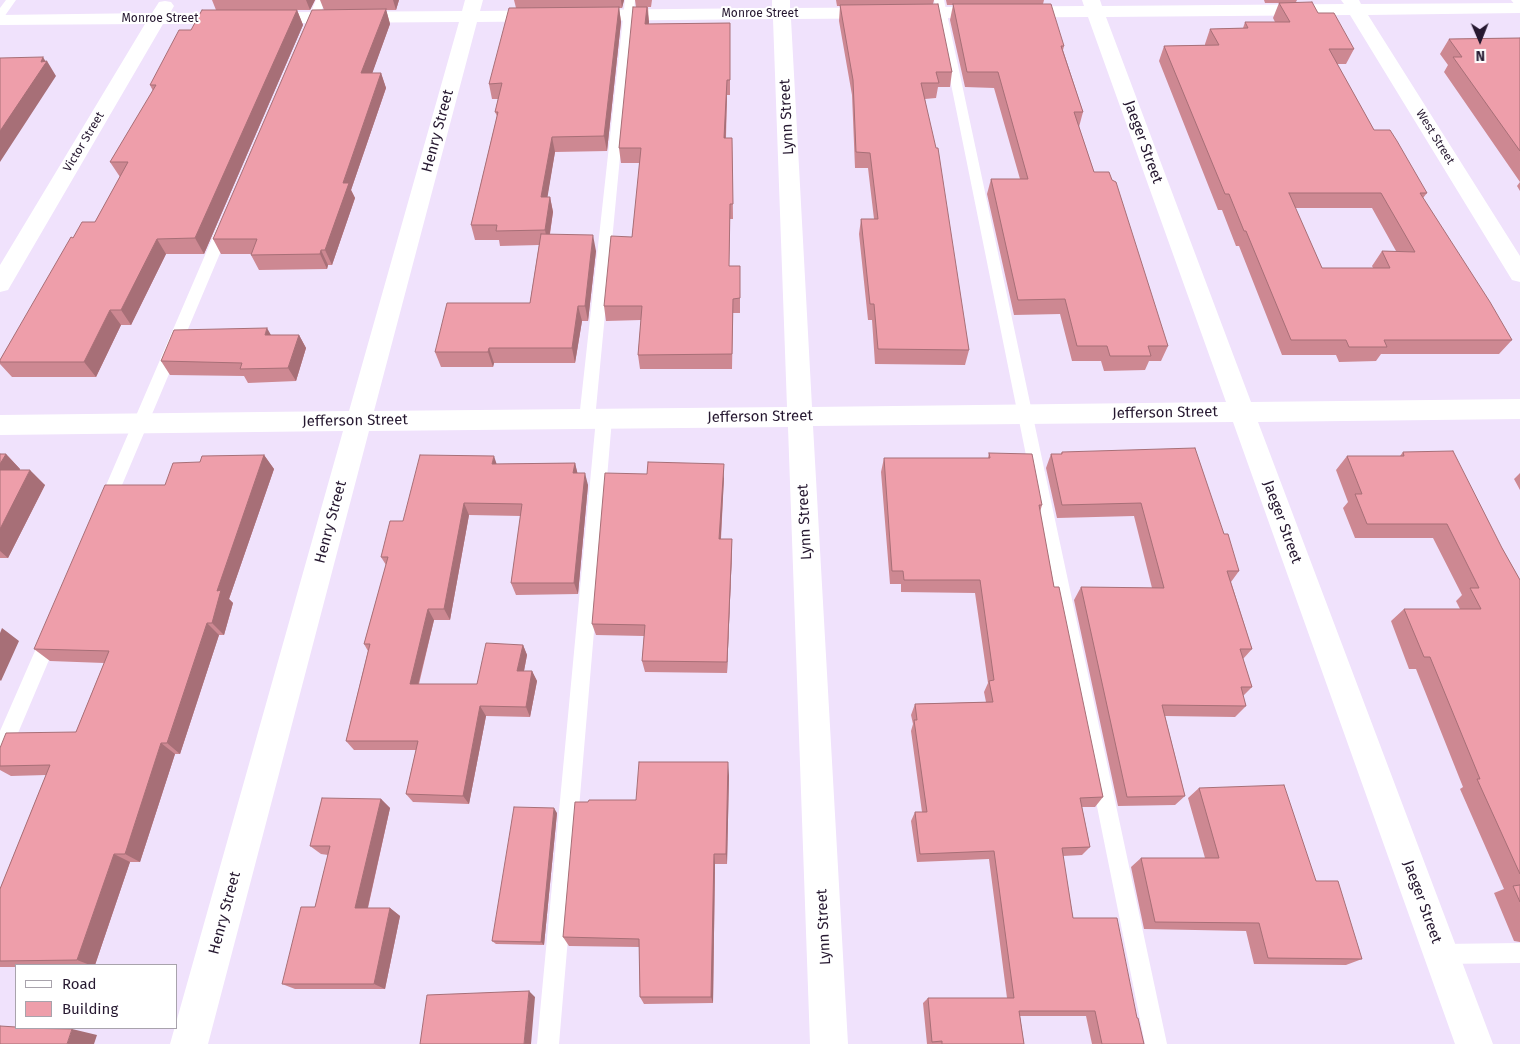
<!DOCTYPE html>
<style>
body{margin:0}
#map{position:relative;width:1520px;height:1044px;overflow:hidden;background:#f0e2fc;font-family:"Fira Sans",sans-serif}
canvas{display:block}
.legend{position:absolute;left:15px;top:964px;width:162px;height:65px;box-sizing:border-box;background:#fff;border:1px solid #a8a3ac;margin:0;padding:6px 9px;list-style:none;font-size:15px;color:#261830}
.legend li{display:flex;align-items:center;gap:10px;height:25px}
.legend b{width:25px;border:1px solid #a8a3ac}
.north{position:absolute;left:1455px;top:15px;width:50px;height:50px;-webkit-text-stroke:4px #fff;paint-order:stroke;rotate:179deg;font-size:14px;font-weight:700;line-height:20px;text-align:center;color:#261830}
.north::after{content:'';display:block;margin:auto;width:18px;height:22px;background:#261830;clip-path:polygon(50% 0,100% 100%,50% 72%,0 100%)}
</style>
<div id="map">
<canvas width="1520" height="1044"></canvas>
<ul class="legend">
<li><b style="height:6px;background:#fff"></b>Road</li>
<li><b style="height:14px;background:#ee9eaa"></b>Building</li>
</ul>
<div class="north">N</div>
</div>
<script>
const c = document.querySelector('canvas').getContext('2d');
c.lineJoin = 'round';
const poly = rows => new Path2D(rows.map(r => 'M' + r).join(''));
function fill(path, color) { c.fillStyle = color; c.fill(path, 'evenodd'); }
function strokePath(path, color, width, dash) { c.strokeStyle = color; c.lineWidth = width; c.lineCap = dash ? 'butt' : 'round'; c.setLineDash(dash || []); c.stroke(path); }
function write(font, color, halo, rows, align = 'center') {
  c.font = font + ' "Fira Sans",sans-serif'; c.lineWidth = 4; c.setLineDash([]); c.textBaseline = 'middle'; c.strokeStyle = halo; c.fillStyle = color; for (const [text, x, y, turn = 0] of rows) {
    c.save(); c.translate(x, y); c.rotate((+turn || 0) * Math.PI / 180); c.textAlign = isNaN(turn) ? turn : align; if (halo) c.strokeText(text, 0, 0); c.fillText(text, 0, 0); c.restore();
  }
}
const service = poly([
 [6,0,16,0,4,17,0,18,0,8,6,0],
 [316,0,326,0,313,30,308,33,304,32,303,30,316,0],
 [625,0,635,0,595,419,592,423,587,425,582,423,579,419,625,0],
 [934,0,944,0,1167,1044,1145,1044,934,0],
 [1511,0,1520,0,1520,7,1516,6,1511,0],
 [225,221,232,225,114,504,112,509,106,511,100,509,98,504,218,225,225,221],
 [604,413,609,415,612,419,559,1044,537,1044,596,419,599,415,604,413],
 [51,626,57,628,60,634,7,759,0,762,0,731,45,628,51,626],
 [1520,943,1520,963,1441,964,1434,961,1431,954,1434,947,1441,944,1520,943]
]);
const minor = poly([
 [465,0,483,0,480,11,772,8,772,0,790,0,790,8,1084,6,1082,0,1100,0,1102,6,1344,4,1341,0,1359,0,1361,4,1520,3,1520,13,1368,15,1520,256,1520,282,1512,280,1350,15,1106,17,1251,402,1520,399,1520,419,1258,422,1493,1044,1455,1044,1233,422,813,426,848,1044,810,1044,788,427,369,431,208,1044,170,1044,343,431,0,435,0,415,349,411,459,22,163,24,8,290,0,292,0,265,145,24,0,25,0,15,152,13,159,2,165,1,171,2,174,6,170,13,462,11,465,0],
 [1088,17,1226,402,812,407,791,19,1088,17],
 [773,19,787,407,374,411,477,22,773,19]
]);
const wall = poly([
 [212,0,315,0,310,10,297,10,303,25,204,254,166,254,131,325,121,325,96,377,12,377,0,364,0,360,73,238,95,222,120,177,110,162,153,91,150,85,191,30,216,10],
 [320,0,399,0,396,10,386,10,390,24,372,73,381,73,386,88,351,190,355,198,332,265,328,265,327,269,259,270,251,255,252,254,221,254,213,239,324,10],
 [514,0,624,0,622,8,619,8,621,22,607,151,555,152,547,197,550,197,553,212,550,234,596,251,588,321,582,321,575,363,494,363,493,367,441,367,435,352,530,303,539,245,500,246,499,240,475,240,471,225,497,116,495,112,498,99,492,99,489,84,516,8],
 [635,0,652,0,651,7,648,7,649,24,730,23,730,95,727,95,726,138,732,138,733,219,730,219,729,266,740,281,740,313,733,313,732,369,640,369,638,355,641,320,606,321,604,306,632,237,640,163,621,163,619,148,636,7],
 [836,0,934,0,933,4,952,72,950,87,938,87,936,98,925,99,969,350,965,365,875,364,872,320,868,320,859,234,861,219,874,219,868,168,855,168,852,95,839,21,840,6,837,6],
 [946,0,1044,0,1043,4,1064,46,1063,50,1083,112,1079,127,1094,172,1168,346,1161,361,1149,361,1145,370,1104,371,1101,361,1072,361,1060,314,1014,315,987,194,991,179,1020,179,994,88,965,87,950,20,953,5,947,5],
 [1264,0,1297,0,1296,2,1318,13,1354,49,1346,64,1337,64,1374,130,1427,193,1423,198,1512,340,1499,354,1381,354,1376,361,1339,362,1336,355,1282,355,1239,246,1236,246,1222,210,1218,210,1159,61,1164,46,1205,45,1205,44,1210,29,1243,28,1245,22,1275,22,1273,18,1279,3,1265,3],
 [1295,208,1372,208,1396,251,1382,251,1372,266,1373,268,1322,268],
 [1520,38,1520,191,1517,186,1520,182,1444,72,1448,65,1440,54,1449,39],
 [271,335,299,335,306,348,296,381,248,383,244,376,170,375,161,361],
 [1062,452,1224,534,1239,571,1231,582,1252,649,1243,659,1252,687,1243,696,1246,706,1235,717,1165,716,1185,796,1175,805,1118,806,1074,600,1081,587,1152,588,1134,516,1057,518,1046,468,1051,454,1061,454],
 [1403,452,1502,548,1520,580,1520,942,1514,941,1494,893,1504,889,1460,789,1463,787,1416,669,1409,669,1391,621,1404,609,1460,609,1456,601,1462,595,1433,538,1355,538,1343,508,1348,502,1336,470,1347,456,1400,456],
 [989,453,1042,505,1040,512,1054,587,1103,797,1095,807,1082,807,1090,847,1082,855,1063,856,1073,918,1137,1018,1144,1044,1092,1044,1086,1016,1020,1016,1024,1044,927,1044,923,1003,928,998,1007,998,989,859,917,862,911,821,915,812,922,812,911,731,913,724,911,715,915,704,986,702,984,692,988,683,975,593,901,592,901,584,890,584,881,472,884,458,988,458],
 [0,454,6,454,20,469,20,470,45,485,8,558,0,558],
 [264,455,274,469,229,599,233,603,224,635,219,635,180,754,175,754,140,862,130,862,95,965,16,965,16,967,0,967,0,889,46,775,11,776,0,770,0,748,76,732,104,663,50,661,34,649,165,485,200,462],
 [575,463,577,473,588,485,578,594,516,595,511,583,521,516,469,515,450,620,434,620,419,684,477,684,523,645,527,655,524,671,532,671,537,681,530,717,486,716,469,804,413,802,406,794,416,750,354,750,346,741,368,651,364,644,386,565,381,557,403,521,496,464],
 [1520,473,1520,490,1514,479],
 [724,477,721,539,732,539,732,551,727,673,645,672,642,661,644,636,596,635,592,624],
 [729,775,727,864,715,864,713,1003,644,1004,640,997,639,947,569,946,563,937,588,802,636,800],
 [1199,788,1316,881,1362,959,1346,965,1254,964,1246,931,1144,929,1131,867,1141,858,1205,858,1188,798],
 [381,799,390,808,368,908,390,908,400,916,385,989,295,989,282,984,315,907,328,855,321,854,310,846],
 [557,813,544,945,496,944,492,941]
]);
const shadedWall = poly([
 [306,0,315,0,310,10],
 [393,0,399,0,396,10],
 [621,0,624,0,622,8],
 [619,7,621,22,607,151,604,136],
 [647,7,649,22,646,39,645,24],
 [386,9,390,24,367,88,361,73],
 [297,10,303,25,204,254,195,238],
 [43,57,46,62,47,61,56,76,0,162,0,131],
 [381,73,386,88,351,190,355,198,332,265,325,250,343,183],
 [727,80,727,95,725,153,724,138],
 [552,137,555,152,545,212,541,197],
 [550,197,553,212,548,245,545,230],
 [593,235,596,251,588,321,585,306],
 [157,239,166,254,131,325,121,310],
 [321,250,328,265,327,269,320,254],
 [578,306,582,321,575,363,572,348],
 [110,310,121,325,96,377,84,362],
 [267,328,275,342,265,335],
 [299,335,306,348,296,381,288,368],
 [489,348,494,363,493,367,488,352],
 [6,454,20,469,12,484,0,473,0,464],
 [264,455,274,469,229,599,233,603,224,635,212,623,217,591],
 [494,456,498,468,492,464],
 [575,463,578,475,573,473],
 [724,464,724,477,720,551,719,539],
 [30,470,45,485,8,558,0,551,0,529],
 [585,473,588,485,578,594,574,583],
 [464,503,469,515,450,620,444,609],
 [732,539,732,551,727,673,727,662],
 [428,609,434,620,416,693,410,684],
 [207,623,219,635,180,754,167,743],
 [2,628,19,641,1,681,0,680,0,633],
 [523,645,527,655,522,681,517,671],
 [532,671,537,681,530,717,526,707],
 [480,706,486,716,469,804,463,796],
 [161,743,175,754,140,862,125,854],
 [728,762,729,775,727,864,726,854],
 [381,799,390,808,366,915,355,908],
 [554,808,557,813,544,945,541,942],
 [114,854,130,862,95,965,90,965,77,960],
 [714,854,715,864,713,1003,711,997],
 [390,908,400,916,385,989,374,984],
 [529,991,535,997,531,1044,524,1044],
 [72,1029,97,1035,94,1044,67,1044]
]);
const building = poly([
 [1312,2,1318,13,1334,13,1354,49,1329,49,1374,130,1390,130,1397,141,1427,193,1420,193,1490,302,1512,340,1384,340,1387,347,1349,347,1346,340,1291,340,1246,231,1244,231,1229,194,1225,194,1164,46,1219,45,1210,29,1248,28,1245,22,1290,22,1279,3,1312,2],
 [1289,193,1381,193,1415,252,1382,251,1390,268,1322,268,1289,193],
 [938,4,952,72,936,72,939,83,921,83,936,148,938,148,969,350,878,349,874,304,870,304,861,219,878,219,870,153,856,152,853,80,840,5,938,4],
 [953,4,1051,4,1064,46,1061,46,1083,112,1074,112,1094,172,1109,172,1112,180,1116,182,1168,346,1148,346,1151,356,1110,356,1107,346,1077,346,1065,299,1018,300,991,179,1028,179,998,72,967,72,953,4],
 [619,7,604,136,552,137,541,197,550,197,545,230,496,231,497,225,471,225,498,112,495,112,502,83,489,84,509,8,619,7],
 [633,7,647,7,645,24,730,23,730,80,727,80,724,138,732,138,733,204,730,204,729,266,740,266,740,298,733,299,732,354,638,355,642,306,604,306,611,236,632,237,641,148,619,148,633,7],
 [386,9,361,73,381,73,343,183,349,183,325,250,321,250,320,254,251,255,257,239,213,239,312,10,386,9],
 [202,10,297,10,195,238,157,239,121,310,110,310,84,362,0,362,0,360,71,237,73,238,82,222,95,222,128,162,110,162,156,85,150,85,179,30,191,30,202,10],
 [1520,38,1520,151,1453,57,1462,57,1449,39,1520,38],
 [43,57,41,62,47,61,0,131,0,58,43,57],
 [541,234,593,235,585,306,578,306,572,348,489,348,488,352,435,352,447,303,530,303,541,234],
 [267,328,265,335,299,335,288,368,240,369,242,363,161,361,174,330,267,328],
 [1195,448,1224,534,1228,534,1239,571,1227,571,1252,649,1240,649,1252,687,1241,687,1246,706,1162,705,1185,796,1127,797,1081,587,1164,588,1141,503,1062,505,1051,454,1062,454,1062,452,1195,448],
 [1453,451,1502,548,1520,580,1520,874,1477,779,1480,779,1430,657,1424,657,1404,609,1481,609,1470,588,1479,588,1447,524,1367,524,1355,494,1362,494,1347,456,1404,456,1403,452,1453,451],
 [989,453,1032,454,1042,505,1039,505,1054,587,1059,587,1103,797,1080,798,1090,847,1062,848,1073,918,1117,918,1137,1018,1138,1018,1144,1044,1102,1044,1095,1011,1019,1011,1024,1044,942,1044,942,1041,932,1042,928,998,1014,998,994,851,920,854,915,812,927,812,914,720,917,720,915,704,993,702,989,681,994,680,980,580,904,580,903,571,892,571,884,458,990,458,989,453],
 [0,454,6,454,0,464,0,454],
 [264,455,217,591,221,590,212,623,207,623,167,743,161,743,125,854,114,854,77,960,0,961,0,889,50,765,0,766,0,748,6,733,76,732,109,651,34,649,105,485,165,485,173,463,200,462,202,456,264,455],
 [420,455,494,456,492,464,575,463,573,473,585,473,574,583,511,583,522,504,464,503,444,609,428,609,410,684,477,684,486,643,523,645,517,671,532,671,526,707,480,706,463,796,406,794,418,741,346,741,370,644,364,644,388,557,381,557,390,521,403,521,420,455],
 [648,462,724,464,719,539,732,539,727,662,642,661,645,625,592,624,605,473,647,474,648,462],
 [0,470,30,470,0,529,0,470],
 [639,762,728,762,726,854,714,854,711,997,640,997,639,939,563,937,575,802,588,802,589,800,636,800,639,762],
 [1284,785,1316,881,1338,881,1362,959,1268,958,1259,923,1155,922,1141,858,1219,858,1199,788,1284,785],
 [322,798,381,799,355,908,390,908,374,984,282,984,301,907,315,907,330,846,310,846,322,798],
 [514,807,554,808,541,942,492,941,514,807],
 [1520,885,1520,902,1513,886,1520,885],
 [529,991,524,1044,420,1044,427,995,529,991],
 [0,1026,16,1027,16,1028,72,1029,67,1044,0,1044,0,1026]
]);
const farStreetnames = [
 ["Monroe Street",760,14],
 ["Monroe Street",160,19],
 ["West Street",1435,137,58],
 ["Victor Street",84,142,-59]
];
const streetNames = [
 ["Lynn Street",787,117,-93],
 ["Henry Street",438,131,-75],
 ["Jaeger Street",1143,142,70],
 ["Jefferson Street",1165,413,-1],
 ["Jefferson Street",760,417,-1],
 ["Jefferson Street",355,421,-1],
 ["Henry Street",331,522,-75],
 ["Lynn Street",805,522,-93],
 ["Jaeger Street",1282,522,70],
 ["Jaeger Street",1422,902,70],
 ["Henry Street",225,913,-75],
 ["Lynn Street",824,927,-93]
];
fill(service, '#fff');
fill(minor, '#fff');
fill(wall, '#cd8892');
fill(shadedWall, '#a76f77');
fill(building, '#ee9eaa');
strokePath(building, '#a76f77', 1);
write('12px', '#261830', '#fff', farStreetnames);
write('15px', '#261830', '#fff', streetNames);
</script>
